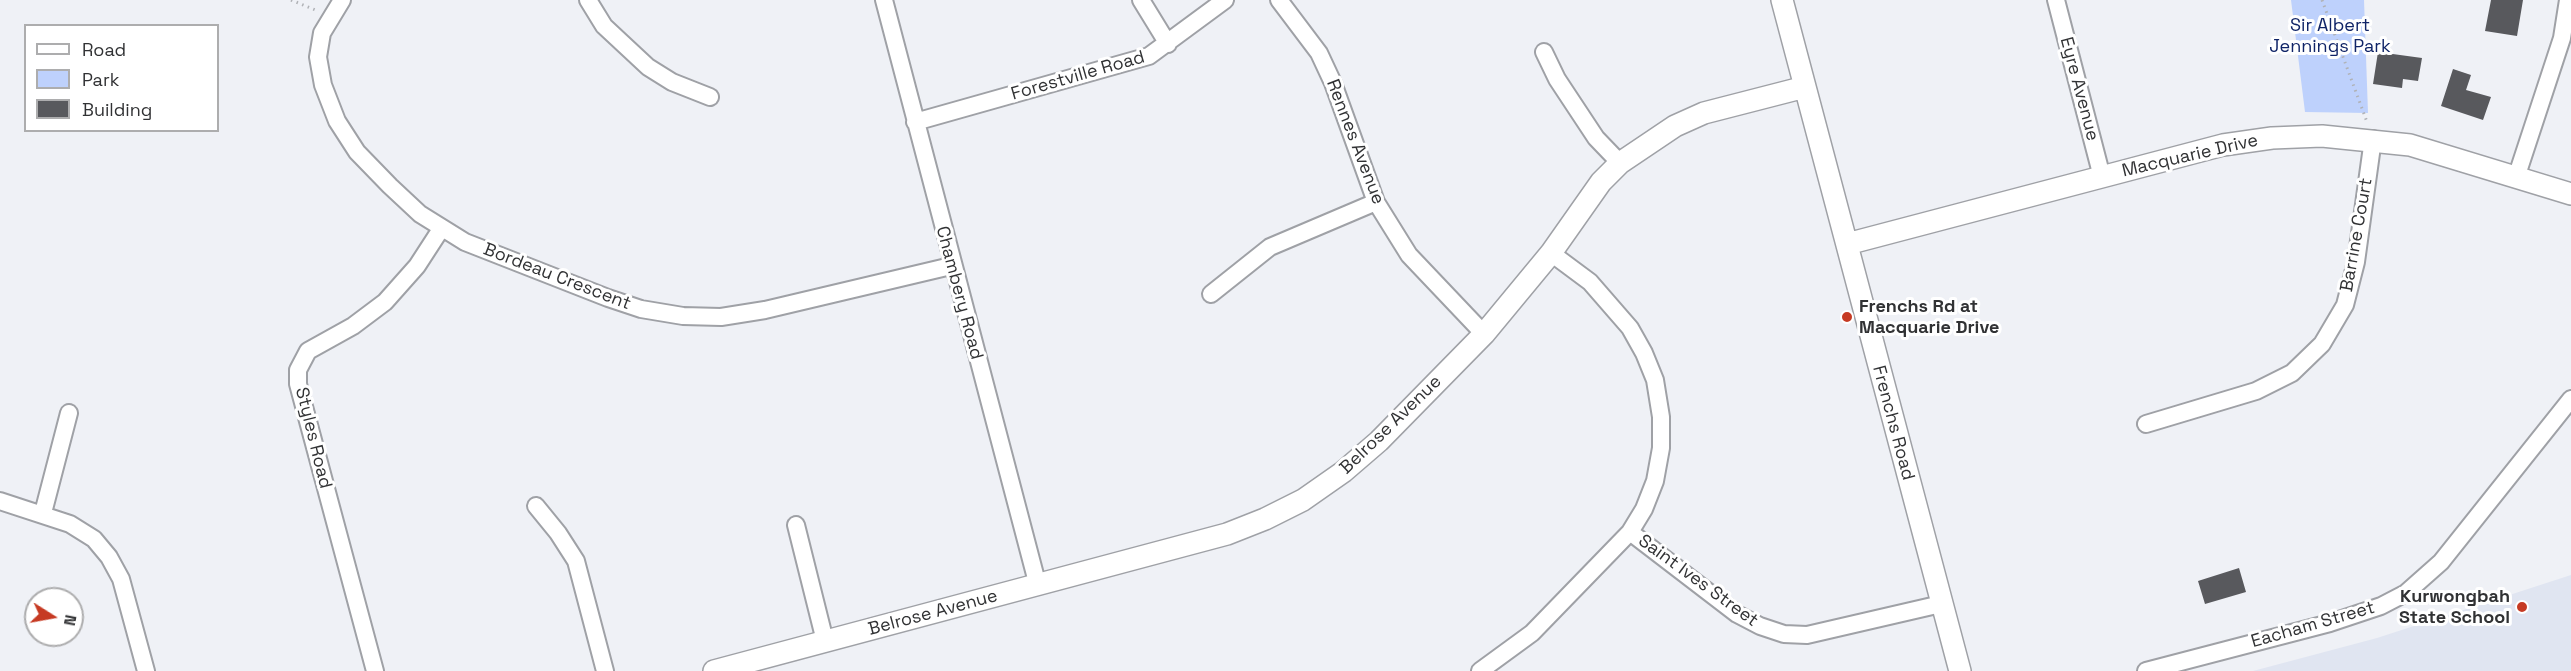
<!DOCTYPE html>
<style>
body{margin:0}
#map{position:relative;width:2571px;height:671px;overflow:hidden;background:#eff1f6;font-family:"Space Grotesk",sans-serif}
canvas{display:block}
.legend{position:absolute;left:24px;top:24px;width:195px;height:108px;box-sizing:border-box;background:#fff;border:2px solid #adadae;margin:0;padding:8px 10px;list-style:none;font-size:18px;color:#313234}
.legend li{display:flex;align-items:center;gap:12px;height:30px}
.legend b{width:30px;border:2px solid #adadae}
.north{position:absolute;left:24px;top:587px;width:60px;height:60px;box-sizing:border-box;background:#fff;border:2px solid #adadae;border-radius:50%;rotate:101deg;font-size:16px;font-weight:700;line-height:24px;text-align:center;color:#313234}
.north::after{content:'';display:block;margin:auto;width:21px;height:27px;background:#c63a23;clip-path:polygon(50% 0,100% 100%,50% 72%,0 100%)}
</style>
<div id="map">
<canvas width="2571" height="671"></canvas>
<ul class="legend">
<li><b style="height:8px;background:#fff"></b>Road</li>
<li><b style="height:16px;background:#bed1fc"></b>Park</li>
<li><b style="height:16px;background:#58595d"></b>Building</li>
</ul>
<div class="north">N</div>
</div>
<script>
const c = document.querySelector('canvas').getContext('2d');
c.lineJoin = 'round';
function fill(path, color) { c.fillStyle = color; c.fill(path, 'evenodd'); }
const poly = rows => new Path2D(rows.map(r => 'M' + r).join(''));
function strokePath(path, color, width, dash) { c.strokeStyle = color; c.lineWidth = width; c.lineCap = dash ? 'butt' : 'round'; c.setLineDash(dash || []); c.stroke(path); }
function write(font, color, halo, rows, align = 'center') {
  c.font = font + ' "Space Grotesk",sans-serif'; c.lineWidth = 6; c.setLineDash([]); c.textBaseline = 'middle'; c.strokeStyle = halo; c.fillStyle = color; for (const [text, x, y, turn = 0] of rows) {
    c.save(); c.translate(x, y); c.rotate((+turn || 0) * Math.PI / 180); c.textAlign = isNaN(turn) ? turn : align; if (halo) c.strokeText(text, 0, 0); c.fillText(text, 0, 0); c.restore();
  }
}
const built = poly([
 [2571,575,2571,671,2253,671,2377,638]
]);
const green = poly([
 [2291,0,2364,0,2368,113,2305,112]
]);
const building = poly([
 [2491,0,2523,0,2517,36,2485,31],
 [2378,52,2422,58,2418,81,2403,79,2402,88,2373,84],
 [2453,69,2471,75,2466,90,2491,97,2483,120,2441,106],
 [2239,568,2246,592,2205,604,2198,581]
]);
const path = poly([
 [291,0,318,11],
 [2322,0,2367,122]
]);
const minor = poly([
 [342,0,322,33,318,57,323,85,337,121,357,152,390,186,420,214,465,242,608,298,641,309,683,316,721,317,765,310,951,266],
 [588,0,604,26,648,67,672,82,710,97],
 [884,0,1038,586],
 [1141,0,1168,44],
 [1279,0,1319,53,1333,83,1376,202,1409,255,1484,334],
 [2056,0,2102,177],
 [1544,52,1557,79,1596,138,1620,163],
 [915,122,1149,56,1225,0],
 [2516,178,2562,38,2568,0],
 [1211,294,1270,247,1376,202],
 [2146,424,2256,391,2292,373,2322,344,2345,305,2356,262,2373,139],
 [0,501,70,524,94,539,109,557,121,579,146,671],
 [536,506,558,533,576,561,605,671],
 [43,513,69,413],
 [796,525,825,641],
 [1630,532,1737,614,1760,626,1784,634,1807,635,1941,604],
 [375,671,298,384,298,370,308,351,353,326,385,302,417,266,441,229],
 [1480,671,1532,633,1630,532,1644,509,1655,481,1661,448,1661,417,1655,380,1644,353,1630,328,1590,282,1551,253],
 [2146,671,2330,623,2381,606,2406,593,2441,562,2571,399]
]);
const tertiary = poly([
 [1782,0,1960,671],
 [1847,244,2223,145,2272,138,2322,136,2410,145,2571,194],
 [714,671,1227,534,1265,519,1303,500,1343,472,1379,441,1484,334,1551,253,1601,182,1620,163,1675,126,1704,113,1805,87]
]);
const markers = [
 [1847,317,6,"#c63a23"],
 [2522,607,6,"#c63a23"]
];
const parkNames = [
 ["Sir Albert",2330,26],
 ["Jennings Park",2330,47]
];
const streetNames = [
 ["Forestville Road",1078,76,-16],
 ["Eyre Avenue",2079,89,75],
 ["Rennes Avenue",1355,142,69],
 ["Macquarie Drive",2190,156,-13],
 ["Barrine Court",2357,235,-80],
 ["Bordeau Crescent",557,277,21],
 ["Chambery Road",959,293,75],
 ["Frenchs Road",1893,423,75],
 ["Belrose Avenue",1391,425,-44],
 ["Styles Road",313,438,76],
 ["Saint Ives Street",1698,581,36],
 ["Belrose Avenue",933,613,-15],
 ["Eacham Street",2313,625,-16]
];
const poiNames = [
 ["Frenchs Rd at",1859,307],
 ["Macquarie Drive",1859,328],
 ["Kurwongbah",2510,597,"right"],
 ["State School",2510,618,"right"]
];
fill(built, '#e0e5f1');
fill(green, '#bed1fc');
fill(building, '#58595d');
strokePath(minor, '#9fa1a6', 20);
strokePath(tertiary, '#9fa1a6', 24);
strokePath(path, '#b0b2b6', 3, [1.5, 4.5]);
strokePath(minor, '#fff', 16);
strokePath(tertiary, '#fff', 21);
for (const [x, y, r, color] of markers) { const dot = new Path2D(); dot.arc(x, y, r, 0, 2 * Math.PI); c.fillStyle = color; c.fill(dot); strokePath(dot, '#fff', 2); }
write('18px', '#102467', '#fff', parkNames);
write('18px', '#313234', '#fff', streetNames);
write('bold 18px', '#313234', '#fff', poiNames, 'left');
</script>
